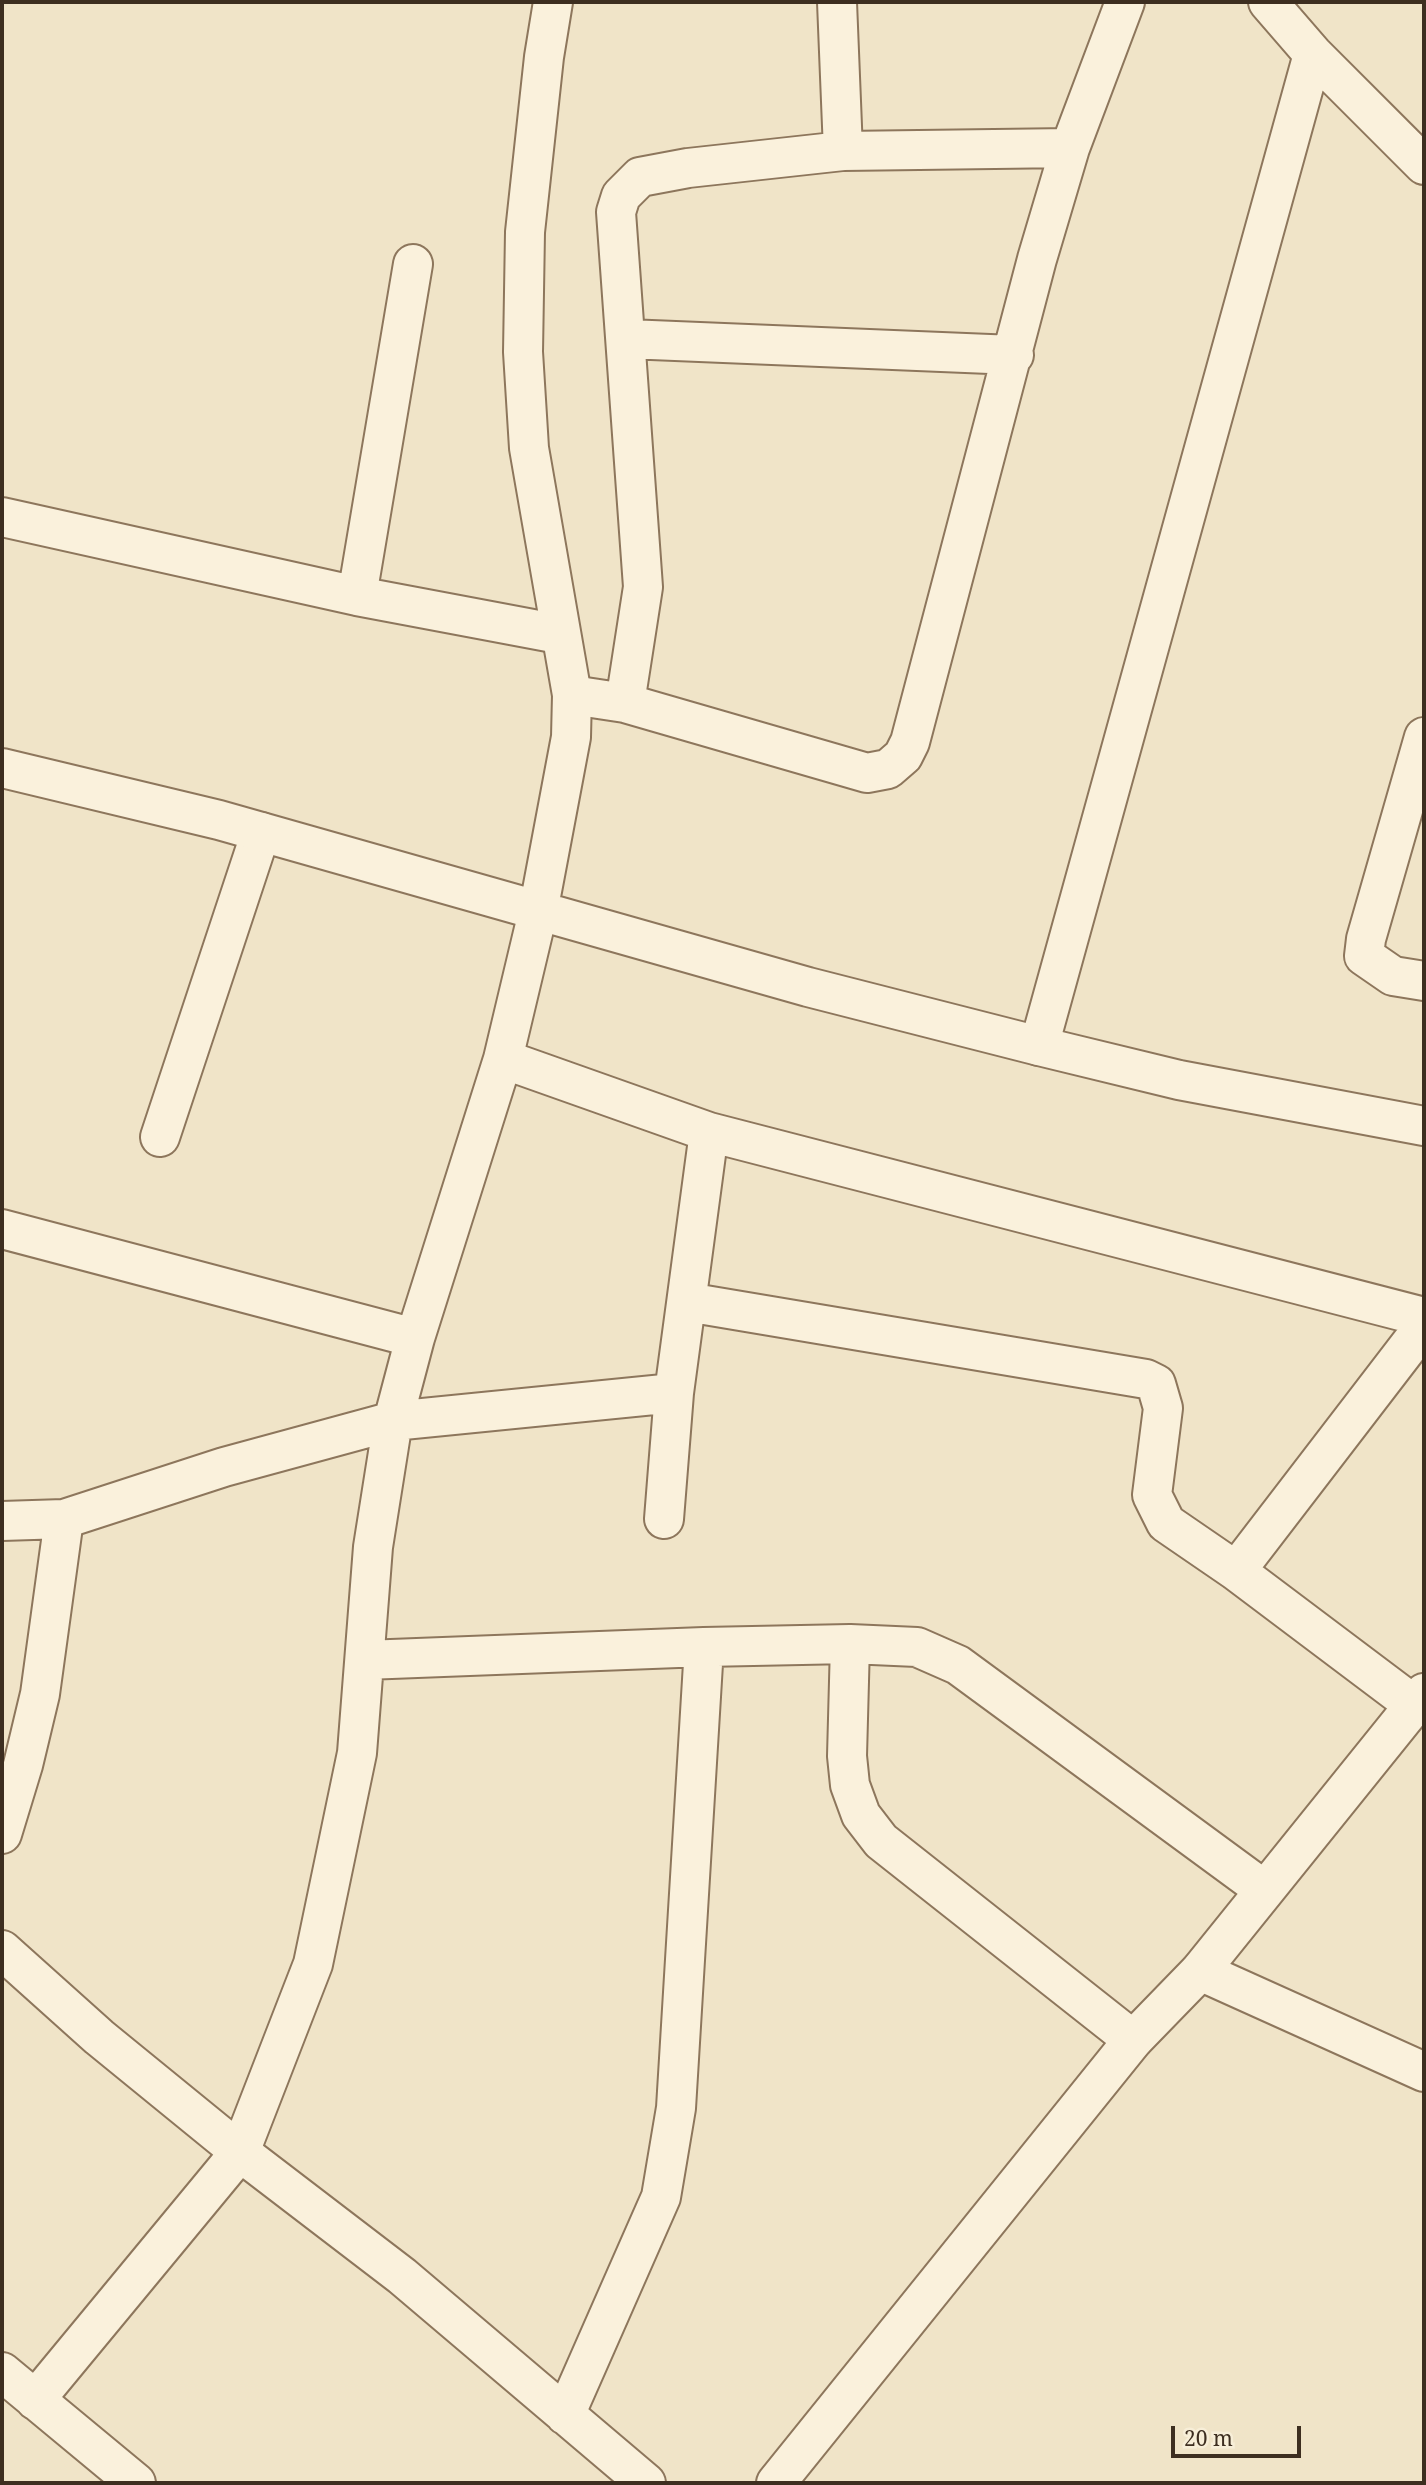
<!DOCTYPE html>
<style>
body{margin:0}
#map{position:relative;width:1426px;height:2485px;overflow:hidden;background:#f0e4c8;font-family:"Noto Serif",serif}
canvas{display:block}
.frame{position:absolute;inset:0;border:4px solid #3d2e20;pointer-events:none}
.scale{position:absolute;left:1171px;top:2426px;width:130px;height:32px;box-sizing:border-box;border:4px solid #3d2e20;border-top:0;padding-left:9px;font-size:21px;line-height:24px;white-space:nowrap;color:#3d2e20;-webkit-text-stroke:5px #f7eed8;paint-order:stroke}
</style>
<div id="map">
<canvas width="1426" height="2485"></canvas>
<div class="frame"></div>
<div class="scale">20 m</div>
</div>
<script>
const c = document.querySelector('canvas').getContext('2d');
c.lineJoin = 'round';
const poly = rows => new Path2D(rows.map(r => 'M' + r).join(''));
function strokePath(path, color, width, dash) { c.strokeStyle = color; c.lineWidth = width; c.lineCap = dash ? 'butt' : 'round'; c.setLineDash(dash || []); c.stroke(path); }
const minor = poly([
 [837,2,843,151],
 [1268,2,1313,54,1424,165],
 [627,339,1014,355],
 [2,517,357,596,559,634],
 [357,596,413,264],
 [572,695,625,703,867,773,888,769,903,756,910,742,1037,259,1070,148,1125,2],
 [625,703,643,587,616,212,621,196,640,177,688,168,843,151,1070,148],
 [1424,737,1366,939,1364,956,1393,976,1424,981],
 [1039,1046,1313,54],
 [503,1059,709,1132,1424,1317],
 [160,1137,261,832],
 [2,1229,415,1338],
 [687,1302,1146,1379,1156,1384,1163,1408,1152,1495,1166,1523,1236,1571,1414,1705],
 [664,1519,674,1393,709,1132],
 [2,1521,64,1519,224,1467,393,1421,674,1393],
 [1236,1571,1424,1326],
 [850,1644,847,1756,850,1785,861,1815,881,1841,1133,2040],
 [365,1660,704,1647,850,1644,917,1647,958,1665,1263,1889],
 [2,1834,23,1765,40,1694,64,1519],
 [2,1950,99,2037,240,2152,402,2276,646,2483],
 [1200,1971,1424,2072],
 [2,2372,136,2483],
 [35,2400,240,2152,313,1964,357,1753,373,1547,393,1421,415,1338,503,1059,538,912],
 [565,2415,661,2197,676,2108,704,1647]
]);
const tertiary = poly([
 [2,768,219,820,808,987,1039,1046,1179,1080,1424,1126],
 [538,912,571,737,572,695,529,448,523,352,525,232,544,57,553,2],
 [776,2483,1133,2040,1200,1971,1424,1693]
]);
strokePath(minor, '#8d765c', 42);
strokePath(tertiary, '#8d765c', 42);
strokePath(minor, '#faf1dc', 38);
strokePath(tertiary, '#faf1dc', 38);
</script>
